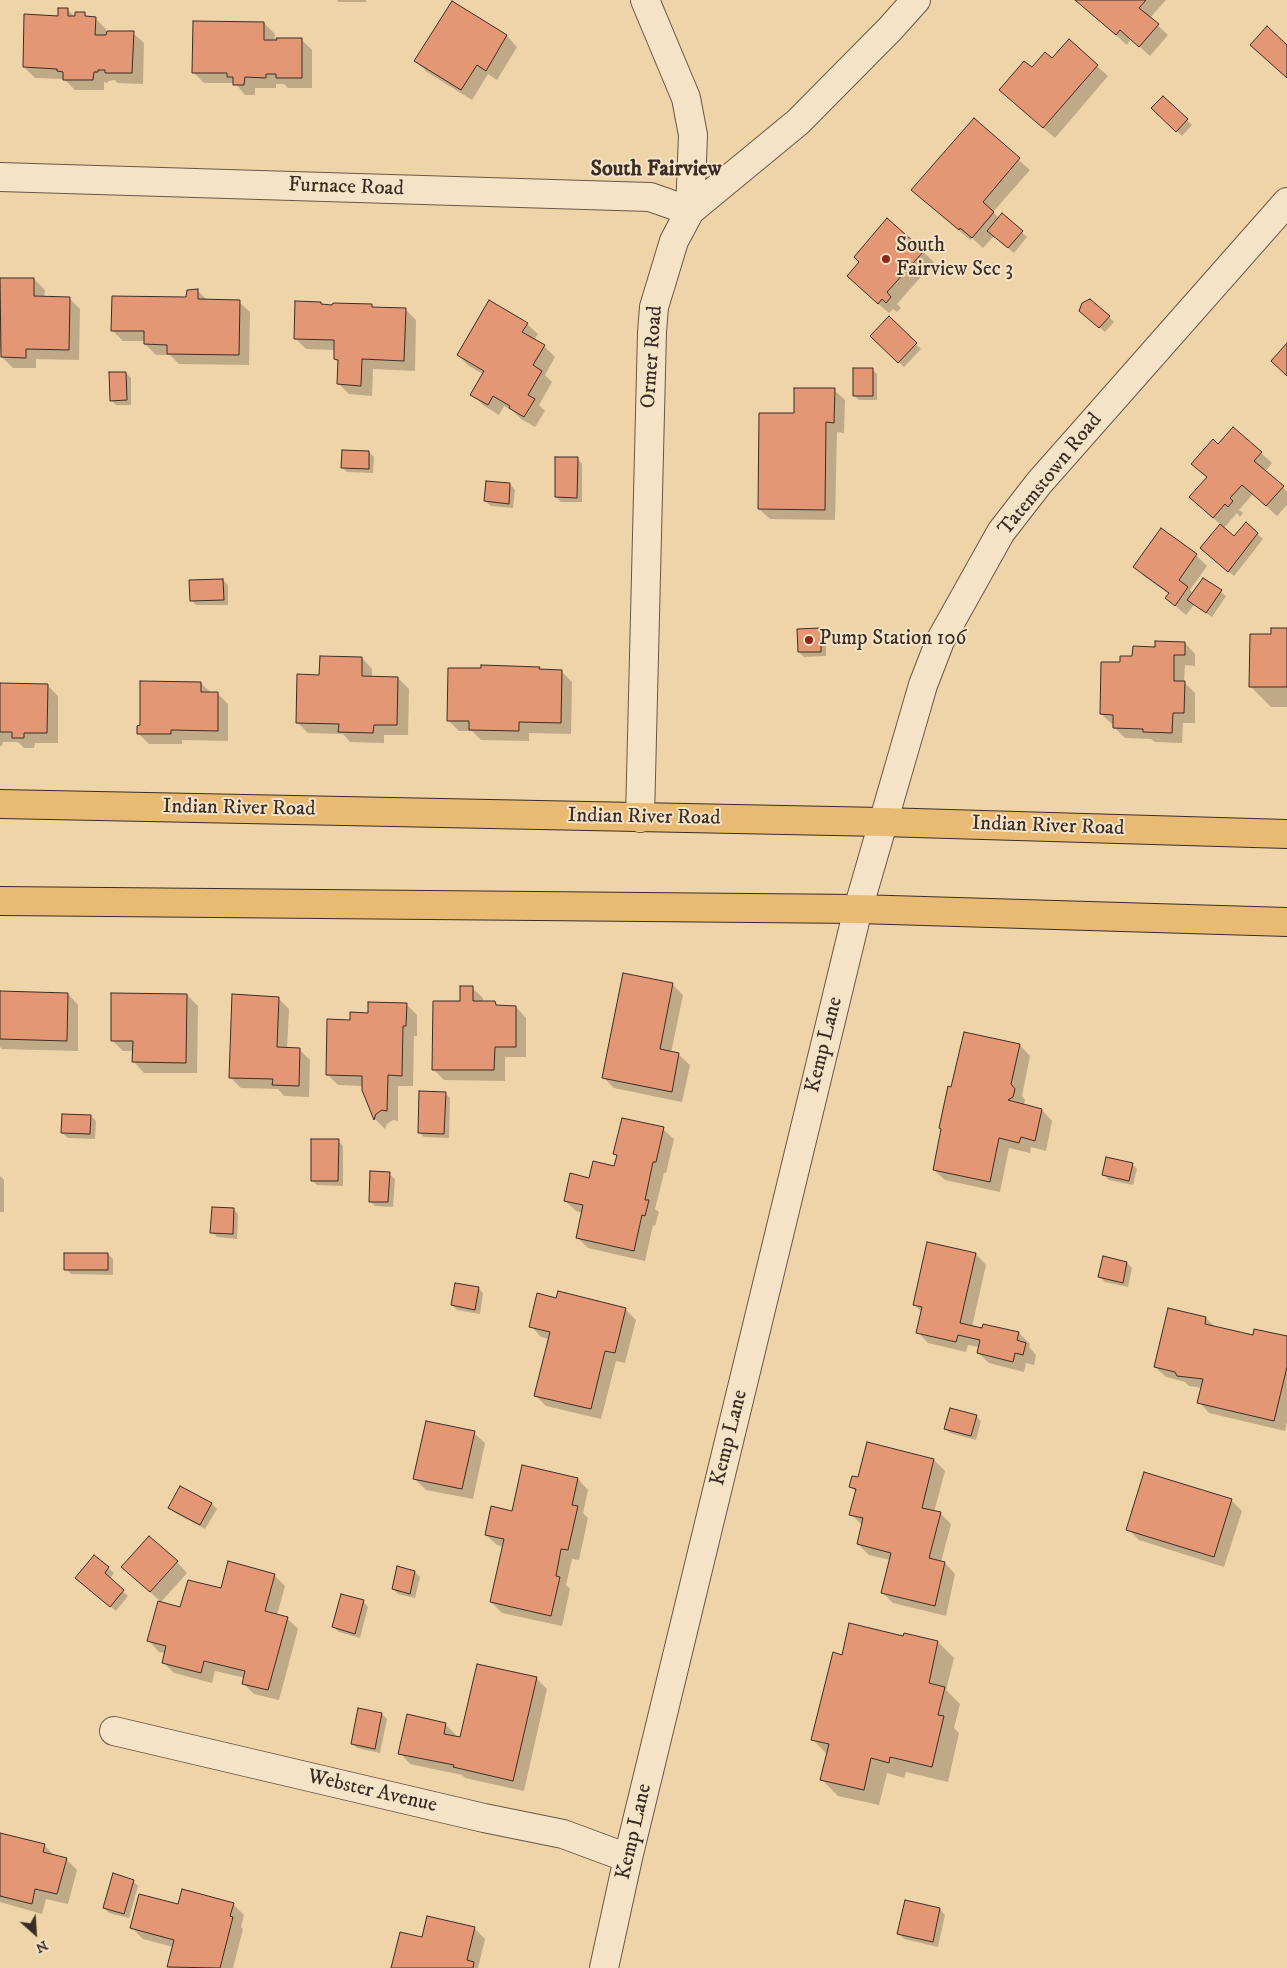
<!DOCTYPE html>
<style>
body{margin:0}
#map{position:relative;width:1287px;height:1968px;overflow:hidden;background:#f0d4a9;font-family:"IM FELL DW Pica",serif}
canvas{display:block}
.north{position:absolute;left:10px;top:1908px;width:50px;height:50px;-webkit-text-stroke:4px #f5e3c7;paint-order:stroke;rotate:154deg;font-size:14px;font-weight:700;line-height:20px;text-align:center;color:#3b2d25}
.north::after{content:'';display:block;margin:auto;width:18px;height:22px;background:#3b2d25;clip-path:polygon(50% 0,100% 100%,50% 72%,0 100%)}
</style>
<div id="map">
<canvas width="1287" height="1968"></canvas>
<div class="north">N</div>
</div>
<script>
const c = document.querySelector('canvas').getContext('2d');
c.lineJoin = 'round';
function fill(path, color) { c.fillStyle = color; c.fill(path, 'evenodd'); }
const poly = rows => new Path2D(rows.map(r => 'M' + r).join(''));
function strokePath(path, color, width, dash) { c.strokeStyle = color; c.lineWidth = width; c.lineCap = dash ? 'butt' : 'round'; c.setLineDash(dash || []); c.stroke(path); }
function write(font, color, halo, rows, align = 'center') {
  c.font = font + ' "IM FELL DW Pica",serif'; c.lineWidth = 4; c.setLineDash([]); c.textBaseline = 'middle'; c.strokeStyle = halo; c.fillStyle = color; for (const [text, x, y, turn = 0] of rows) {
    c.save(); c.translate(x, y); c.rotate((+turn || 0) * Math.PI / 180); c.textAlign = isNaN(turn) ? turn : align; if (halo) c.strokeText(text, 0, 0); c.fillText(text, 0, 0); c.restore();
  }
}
const shadow = poly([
 [337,0,366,0,366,2,339,2],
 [1076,0,1166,0,1150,18,1168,35,1150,56,1131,39,1127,45],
 [452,2,507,36,517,47,497,80,488,74,472,100,427,72,416,61],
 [67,9,76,18,84,13,89,18,95,18,106,29,106,32,133,33,144,43,143,84,117,83,115,80,108,81,108,83,104,82,104,90,75,90,64,79,35,78,24,67,59,17],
 [264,23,275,34,274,42,301,39,312,50,312,88,288,88,284,84,276,84,276,88,255,88,255,95,245,95,235,83,204,83,193,72],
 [1069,41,1108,76,1055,138,1011,100,1032,69,1053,60],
 [1163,98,1192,125,1182,136,1153,108],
 [974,120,1030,170,993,212,999,218,1002,215,1027,237,1014,253,994,236,983,248,972,238,970,240,913,190],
 [923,252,934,262,897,304,901,308,897,312,893,309,889,313,859,287],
 [0,279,34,279,45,290,44,298,69,298,80,309,79,360,36,359,36,368,13,368,2,357,0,350],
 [198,291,208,301,239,302,250,312,249,365,179,364,170,355,156,355,145,344,145,341,123,341,112,330,188,298],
 [323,306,371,306,374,309,406,310,416,320,415,371,373,369,372,396,349,394,339,384,339,363,335,359,335,350,306,349,295,338],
 [1086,316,1109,317,1114,322,1105,332],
 [889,318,921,349,904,367,872,336],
 [527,324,538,334,534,340,544,346,555,357,545,375,552,382,539,405,545,411,535,427,521,419,513,411,504,406,499,415,483,405,472,394,483,374,469,366,458,355],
 [872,369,877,374,877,400,859,400,854,395],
 [126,373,131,378,131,405,116,405,111,400],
 [834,390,845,400,844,433,837,432,835,520,770,519,759,509,795,415],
 [1218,446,1261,453,1272,463,1265,472,1287,491,1287,505,1277,516,1253,494,1239,510,1243,513,1240,517,1237,513,1223,529,1234,538,1246,524,1263,539,1234,576,1201,548,1221,525,1202,508,1208,478,1193,464],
 [369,452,374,457,373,473,347,472,342,467],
 [577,458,582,464,582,502,561,502,556,497],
 [510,484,515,490,513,508,491,506,485,501],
 [1196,555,1207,566,1190,590,1193,594,1203,579,1226,596,1212,617,1194,605,1186,615,1166,598,1169,594,1145,577,1135,567],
 [223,580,228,585,228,605,196,605,191,600],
 [821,629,826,635,826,656,804,657,799,652],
 [1287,629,1287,707,1271,707,1250,686,1272,636],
 [1185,643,1195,654,1195,666,1185,665,1184,682,1195,693,1195,723,1183,723,1182,743,1155,742,1151,739,1125,738,1114,727,1115,725,1112,724,1101,714,1121,664,1156,649],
 [362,658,372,669,372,677,398,678,409,689,408,735,384,735,384,743,350,742,343,734,308,733,297,722,320,676],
 [539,668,542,671,561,671,572,682,571,734,529,733,529,741,481,740,472,731,459,731,448,720],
 [201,683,211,693,217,693,228,704,228,741,182,740,182,744,149,744,138,733],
 [0,684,47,685,58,696,58,743,35,743,34,748,24,748,18,742,3,742,2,746,0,746],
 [672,984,683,995,671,1053,679,1055,690,1065,682,1102,614,1088,603,1077],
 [472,988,483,998,483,1002,495,1002,499,1007,516,1007,526,1018,526,1057,505,1057,505,1081,444,1080,433,1069,461,1002],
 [0,993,68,994,78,1005,78,1051,2,1049,0,1047],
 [187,995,198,1006,197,1073,144,1073,134,1062,134,1051,123,1051,112,1040],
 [278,998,289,1009,287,1049,299,1049,310,1060,309,1097,284,1096,278,1089,241,1088,230,1077],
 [406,1004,417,1015,417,1036,414,1036,413,1086,398,1086,398,1121,393,1120,387,1124,385,1129,375,1119,363,1090,363,1086,338,1085,327,1074,351,1021],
 [1020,1045,1030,1056,1022,1096,1025,1100,1024,1105,1042,1110,1052,1121,1046,1151,1031,1147,1030,1153,1009,1148,1000,1192,945,1180,934,1170,952,1088],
 [445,1093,450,1098,449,1138,424,1137,419,1132],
 [91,1116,96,1121,95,1139,68,1138,62,1133],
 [663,1129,674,1139,666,1173,664,1173,655,1209,659,1212,655,1226,653,1225,645,1261,588,1248,577,1237,583,1213,576,1211,565,1201,590,1179,615,1168,617,1156,615,1153],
 [338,1141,343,1146,343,1186,317,1185,312,1180],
 [1132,1164,1137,1169,1133,1185,1109,1180,1104,1175],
 [389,1174,395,1179,393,1207,375,1206,370,1201],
 [0,1176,4,1180,4,1212,0,1212],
 [233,1209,238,1214,237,1239,217,1237,212,1232],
 [928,1243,976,1254,986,1265,972,1327,983,1330,984,1325,1019,1333,1030,1344,1029,1347,1036,1355,1034,1365,1026,1363,1024,1372,989,1363,978,1353,979,1347,968,1345,966,1352,928,1343,918,1332,922,1313,914,1304],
 [108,1254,113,1259,113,1275,71,1274,66,1269],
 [1127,1263,1132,1268,1128,1287,1105,1282,1100,1277],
 [478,1288,483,1293,480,1314,457,1310,452,1305],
 [557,1299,625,1309,636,1320,625,1363,616,1361,601,1419,546,1406,536,1396,549,1339,541,1337,531,1326],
 [1206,1318,1215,1327,1253,1336,1287,1337,1287,1422,1285,1431,1209,1413,1199,1402,1202,1388,1189,1386,1185,1382,1166,1377,1155,1367],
 [976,1416,981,1421,976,1440,950,1433,945,1428],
 [474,1433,485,1443,473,1499,426,1490,415,1479],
 [868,1444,934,1460,945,1471,934,1512,940,1513,951,1524,941,1562,945,1563,955,1574,946,1616,893,1603,882,1592,890,1560,869,1555,858,1544,862,1525,851,1514,856,1492,851,1487,859,1478],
 [578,1479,588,1490,583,1513,588,1518,579,1560,572,1559,566,1585,570,1589,562,1626,502,1613,491,1602,504,1547,497,1545,486,1535,513,1512],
 [181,1488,212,1504,217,1509,205,1529,175,1513,170,1508],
 [1231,1500,1242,1511,1224,1567,1139,1540,1128,1529],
 [95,1556,114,1573,109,1579,128,1596,116,1611,81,1583],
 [177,1562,187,1573,161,1602,123,1567],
 [415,1572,420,1577,415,1598,398,1594,393,1589],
 [274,1575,285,1586,277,1615,287,1618,298,1629,279,1700,254,1694,243,1683,245,1678,215,1671,212,1683,174,1673,163,1662,165,1653,159,1652,149,1641,181,1608,222,1590],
 [363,1601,368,1607,360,1638,339,1632,334,1627],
 [904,1637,938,1642,954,1658,946,1690,960,1704,954,1728,959,1733,948,1782,906,1772,904,1778,887,1773,879,1805,838,1796,822,1780,828,1755,813,1740,842,1656],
 [536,1678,547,1689,524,1791,465,1778,462,1775,410,1764,400,1753,445,1724,456,1735,455,1737,461,1739],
 [382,1714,387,1719,380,1753,357,1748,352,1743],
 [0,1834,44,1845,55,1856,66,1859,77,1870,68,1904,46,1899,42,1914,0,1902],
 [133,1881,138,1886,129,1918,109,1913,104,1908],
 [233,1904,244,1915,241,1927,243,1929,233,1968,169,1968,173,1947,143,1939,132,1928,179,1906],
 [940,1909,945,1915,938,1947,904,1939,899,1934],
 [474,1928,485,1939,478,1968,392,1968,423,1939]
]);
const building = poly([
 [1075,0,1146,0,1139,8,1159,24,1139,47,1120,30,1116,35,1075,0],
 [452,1,507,35,486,71,477,65,461,90,414,61,452,1],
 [58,8,68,8,68,16,75,16,75,12,85,12,85,16,96,17,95,35,106,35,107,31,134,31,132,73,105,73,105,70,98,70,98,72,94,72,93,80,63,80,63,72,57,71,57,69,23,67,24,14,58,16,58,8],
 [193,21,264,22,264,40,277,40,276,38,302,38,302,78,276,78,276,74,266,74,266,78,245,77,244,85,233,85,233,77,227,77,227,73,192,73,193,21],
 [1267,26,1287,45,1287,78,1250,45,1267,26],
 [1069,39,1098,65,1043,128,999,90,1024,61,1032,67,1045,52,1052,58,1069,39],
 [1163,96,1188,119,1176,132,1151,108,1163,96],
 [974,118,1020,158,983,202,994,212,972,238,960,228,959,230,911,190,974,118],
 [1002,213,1023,231,1008,248,987,231,1002,213],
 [887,218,924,251,887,292,891,297,886,303,882,299,878,304,847,276,859,262,854,257,887,218],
 [0,278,34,278,34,296,70,297,69,350,26,349,26,358,1,357,0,278],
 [198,289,198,299,240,300,239,355,167,354,167,345,144,344,144,331,111,331,112,296,186,297,187,290,198,289],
 [1090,299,1110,316,1099,328,1079,311,1082,303,1090,299],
 [489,300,528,323,522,332,545,345,533,365,542,371,528,395,535,399,524,417,509,408,510,406,493,396,488,405,470,395,484,371,457,355,489,300],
 [295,301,321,302,321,304,332,305,333,303,372,304,372,307,406,308,404,361,362,359,361,386,337,384,338,360,334,359,334,340,294,339,295,301],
 [889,316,917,343,898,363,870,336,889,316],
 [1287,343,1287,376,1271,361,1287,343],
 [853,368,873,368,873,396,853,396,853,368],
 [109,372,126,372,127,400,110,401,109,372],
 [794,388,835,388,834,423,826,422,825,510,758,509,759,413,794,413,794,388],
 [1233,427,1262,452,1254,461,1284,486,1266,506,1242,485,1230,498,1233,501,1228,507,1225,504,1213,518,1189,497,1207,477,1191,464,1213,439,1218,444,1233,427],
 [342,450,369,451,369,469,341,468,342,450],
 [555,457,578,457,577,498,555,497,555,457],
 [486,481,510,483,509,504,484,501,486,481],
 [1246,522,1258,533,1228,572,1200,548,1220,524,1234,536,1246,522],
 [1161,528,1197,554,1179,580,1188,587,1175,606,1165,598,1169,593,1133,567,1161,528],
 [1203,578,1222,590,1206,613,1187,600,1203,578],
 [223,579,224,600,190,601,189,580,223,579],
 [821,628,821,652,798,652,797,629,821,628],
 [1271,628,1287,628,1287,687,1249,687,1250,634,1271,634,1271,628],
 [1155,641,1185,642,1185,655,1174,655,1174,681,1185,681,1184,713,1173,713,1172,733,1143,732,1143,729,1113,728,1113,715,1100,714,1101,662,1120,662,1120,656,1132,656,1133,646,1155,647,1155,641],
 [320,656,362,657,362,676,398,677,397,725,374,725,373,733,338,732,339,724,296,723,297,674,319,675,320,656],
 [481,665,540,667,539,669,562,670,561,723,519,722,519,731,469,730,469,721,447,721,448,668,481,668,481,665],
 [140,681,201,682,201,692,218,692,218,731,171,730,171,734,137,734,137,726,140,725,140,681],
 [0,683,48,684,47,733,24,733,24,738,12,738,12,732,0,732,0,683],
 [623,973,673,983,660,1049,679,1053,672,1092,602,1078,623,973],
 [460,986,473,986,473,1001,495,1001,496,1005,516,1006,516,1047,495,1047,494,1070,432,1070,433,1001,460,1001,460,986],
 [0,991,68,993,67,1041,0,1039,0,991],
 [111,993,187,994,186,1063,132,1062,133,1041,111,1041,111,993],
 [232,994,279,997,277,1047,300,1048,299,1086,272,1085,273,1079,229,1078,232,994],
 [368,1002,407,1003,406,1026,403,1026,402,1076,388,1075,387,1111,382,1110,376,1114,374,1120,362,1090,362,1076,326,1075,327,1019,350,1020,350,1012,368,1013,368,1002],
 [964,1032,1020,1044,1011,1084,1015,1089,1013,1097,1008,1100,1042,1109,1035,1141,1021,1137,1019,1143,999,1138,990,1182,933,1170,941,1129,939,1128,948,1086,951,1087,964,1032],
 [419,1091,446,1092,444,1134,418,1133,419,1091],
 [62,1114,91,1115,90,1134,61,1133,62,1114],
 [622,1118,664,1127,656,1162,653,1162,645,1200,649,1200,645,1216,642,1215,634,1251,576,1238,583,1205,564,1201,570,1173,589,1178,593,1161,614,1166,617,1155,613,1154,622,1118],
 [311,1139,339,1139,338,1181,311,1181,311,1139],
 [1106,1157,1133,1163,1129,1181,1102,1175,1106,1157],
 [370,1171,390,1172,388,1202,369,1202,370,1171],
 [212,1207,234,1208,233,1234,210,1233,212,1207],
 [927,1242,976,1253,960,1323,982,1328,983,1324,1019,1332,1017,1340,1026,1343,1023,1355,1015,1353,1013,1362,977,1353,980,1340,958,1335,956,1342,916,1333,922,1307,913,1305,927,1242],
 [64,1253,108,1253,108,1270,64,1270,64,1253],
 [1103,1256,1127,1262,1123,1283,1098,1277,1103,1256],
 [455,1283,479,1287,475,1310,451,1305,455,1283],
 [558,1291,626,1308,615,1353,605,1351,591,1409,534,1396,550,1332,529,1327,537,1293,556,1298,558,1291],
 [1168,1308,1206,1317,1205,1324,1253,1335,1254,1329,1287,1336,1287,1367,1274,1421,1197,1403,1203,1379,1177,1376,1175,1372,1154,1367,1168,1308],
 [950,1408,977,1415,971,1436,944,1429,950,1408],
 [426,1421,475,1431,462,1489,413,1479,426,1421],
 [867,1442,934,1459,922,1508,941,1512,929,1558,945,1562,935,1606,881,1593,891,1553,857,1544,863,1518,849,1515,856,1489,849,1487,852,1476,858,1477,867,1442],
 [522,1465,578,1478,572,1505,578,1506,568,1550,561,1549,556,1576,560,1577,551,1616,490,1602,504,1539,485,1535,491,1506,512,1511,522,1465],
 [1144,1472,1232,1499,1214,1557,1126,1530,1144,1472],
 [180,1486,212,1503,200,1525,168,1508,180,1486],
 [149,1536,178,1561,150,1592,121,1567,149,1536],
 [94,1555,109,1567,105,1573,124,1590,110,1607,75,1578,94,1555],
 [228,1561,275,1574,265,1611,288,1617,268,1690,242,1684,245,1671,204,1661,201,1673,162,1663,166,1646,147,1641,158,1601,180,1607,188,1580,221,1588,228,1561],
 [397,1566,415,1571,410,1594,392,1589,397,1566],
 [341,1594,364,1600,355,1634,332,1627,341,1594],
 [849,1623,903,1636,904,1633,938,1641,929,1683,945,1687,938,1715,944,1716,932,1767,890,1757,889,1763,871,1758,864,1790,820,1780,829,1744,811,1740,833,1652,842,1655,849,1623],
 [477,1664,537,1677,513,1781,453,1767,454,1765,398,1754,407,1714,446,1723,444,1734,460,1737,477,1664],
 [358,1708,382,1713,375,1749,351,1744,358,1708],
 [0,1833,45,1844,43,1852,67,1858,57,1894,35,1889,32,1904,0,1896,0,1833],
 [113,1873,134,1880,124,1914,103,1908,113,1873],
 [182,1889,234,1903,230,1916,233,1917,220,1968,167,1967,174,1940,130,1928,139,1894,178,1904,182,1889],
 [905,1900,940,1908,933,1942,897,1934,905,1900],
 [427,1916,475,1927,467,1960,474,1962,473,1968,391,1968,400,1932,422,1937,427,1916]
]);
const minor = poly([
 [0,177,650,197,690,211,693,135,686,98,645,0],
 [640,818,652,332,654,307,674,241,690,211,798,122,890,29,916,0],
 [114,1731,484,1818,563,1834,628,1858],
 [604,1968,628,1858,858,909,923,685,940,641,1001,532,1039,483,1287,202]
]);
const primary = poly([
 [0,804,882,822,1287,834],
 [0,901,858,909,1287,922]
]);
const markers = [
 [886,259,5,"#8f2418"],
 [809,640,5,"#8f2418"]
];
const streetNames = [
 ["Furnace Road",346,188,2],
 ["Ormer Road",653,357,-86],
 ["Tatemstown Road",1051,475,-51],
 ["Indian River Road",239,809,1],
 ["Indian River Road",644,818,1],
 ["Indian River Road",1048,827,2],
 ["Kemp Lane",825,1045,-76],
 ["Kemp Lane",730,1438,-76],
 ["Webster Avenue",372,1792,13],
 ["Kemp Lane",635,1832,-77]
];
const poiNames = [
 ["South",896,247],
 ["Fairview Sec 3",896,271],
 ["Pump Station 106",819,640]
];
const neighbourhoodNames = [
 ["South Fairview",656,170]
];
fill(shadow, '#0003');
fill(building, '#e39775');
strokePath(building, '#3b2d25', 1);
strokePath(minor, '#685746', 30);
strokePath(primary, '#3b2d25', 30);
strokePath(minor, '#f5e3c7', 28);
strokePath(primary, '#e8ba74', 28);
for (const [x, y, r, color] of markers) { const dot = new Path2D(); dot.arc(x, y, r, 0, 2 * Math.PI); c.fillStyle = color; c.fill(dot); strokePath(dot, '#f5e3c7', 2); }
write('21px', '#3b2d25', '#f5e3c7', streetNames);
write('21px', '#3b2d25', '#f5e3c7', poiNames, 'left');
write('bold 22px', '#3b2d25', '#f5e3c7', neighbourhoodNames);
</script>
